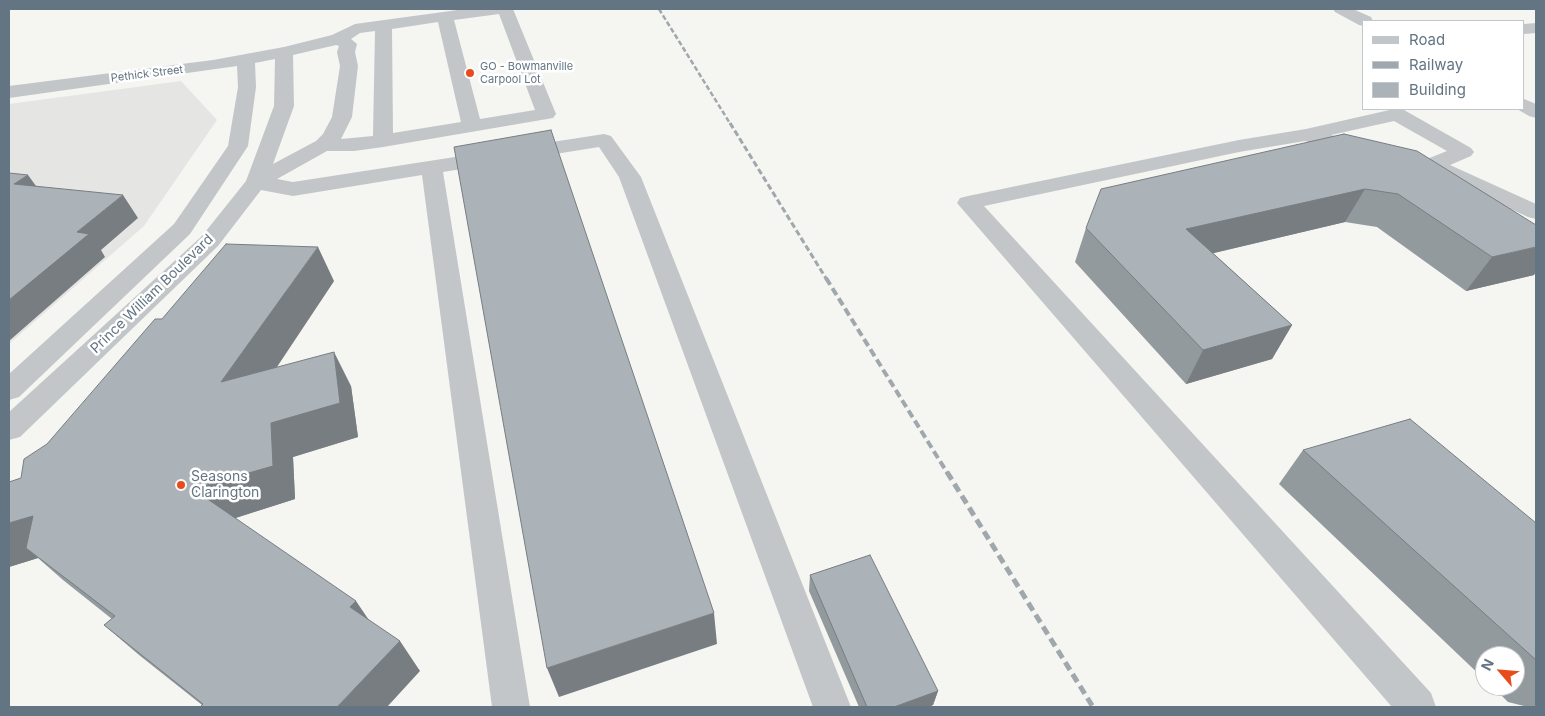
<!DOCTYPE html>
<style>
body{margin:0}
#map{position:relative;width:1545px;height:716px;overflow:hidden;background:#f5f5f1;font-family:Inter,sans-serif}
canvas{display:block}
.frame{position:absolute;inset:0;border:10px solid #637583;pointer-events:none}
.legend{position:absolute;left:1362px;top:20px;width:162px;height:90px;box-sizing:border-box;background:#fff;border:1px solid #c1c8cd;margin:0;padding:6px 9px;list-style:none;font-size:15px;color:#637583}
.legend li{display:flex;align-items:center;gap:10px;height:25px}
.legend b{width:25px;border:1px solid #c1c8cd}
.north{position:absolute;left:1475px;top:646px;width:50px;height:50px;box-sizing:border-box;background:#fff;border:1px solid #c1c8cd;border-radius:50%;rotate:297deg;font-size:14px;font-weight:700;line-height:20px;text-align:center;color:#637583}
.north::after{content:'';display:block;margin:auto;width:18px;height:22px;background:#e84c1d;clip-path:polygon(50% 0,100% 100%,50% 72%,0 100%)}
</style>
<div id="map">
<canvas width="1545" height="716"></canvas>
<div class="frame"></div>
<ul class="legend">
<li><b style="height:6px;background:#c2c6c9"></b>Road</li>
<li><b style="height:6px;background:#a0a7ad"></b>Railway</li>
<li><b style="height:14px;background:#abb3b8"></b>Building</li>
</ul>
<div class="north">N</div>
</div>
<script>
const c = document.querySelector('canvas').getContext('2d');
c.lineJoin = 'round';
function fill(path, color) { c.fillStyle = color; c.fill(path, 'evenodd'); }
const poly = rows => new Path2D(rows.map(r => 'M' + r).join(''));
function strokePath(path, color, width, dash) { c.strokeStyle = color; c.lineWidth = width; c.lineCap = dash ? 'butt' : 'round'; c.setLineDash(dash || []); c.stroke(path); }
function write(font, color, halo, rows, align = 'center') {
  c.font = font + ' Inter,sans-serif'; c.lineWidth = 5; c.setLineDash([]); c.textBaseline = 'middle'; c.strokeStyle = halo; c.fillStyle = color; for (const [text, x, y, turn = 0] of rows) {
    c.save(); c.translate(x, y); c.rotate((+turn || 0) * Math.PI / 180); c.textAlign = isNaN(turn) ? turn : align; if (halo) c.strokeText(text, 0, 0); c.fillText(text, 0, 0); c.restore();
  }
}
const built = poly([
 [181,81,217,120,144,226,9,344,9,104]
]);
const minor = poly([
 [465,9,513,9,556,114,553,118,383,147,354,151,327,151,277,179,293,182,604,134,611,136,641,177,851,707,813,707,619,177,599,147,443,172,530,707,492,707,422,175,293,196,261,190,218,246,20,437,9,440,9,412,202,236,246,181,274,106,275,59,255,63,256,87,248,146,190,234,19,397,9,400,9,374,174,224,228,146,238,87,237,66,9,98,9,86,213,60,284,47,332,35,355,24,465,9],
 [499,14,535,110,480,119,454,20,499,14],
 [438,22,461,122,393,133,392,29,438,22],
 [375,31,373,136,341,139,352,117,358,66,355,52,357,44,351,39,360,33,375,31],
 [336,45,339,46,337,52,340,66,332,117,323,134,316,141,273,164,294,106,293,55,336,45],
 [1333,9,1353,9,1371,17,1373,21,1364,21,1364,26,1359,25,1335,12,1333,9],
 [1536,23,1536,33,1524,34,1524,24,1536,23],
 [1524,99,1536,104,1536,118,1529,116,1517,109,1524,109,1524,99],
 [1394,109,1404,110,1471,148,1474,152,1471,156,1450,165,1536,204,1536,219,1528,217,1437,175,1411,167,1407,163,1411,159,1418,157,1427,159,1447,151,1394,121,1331,135,1366,145,1369,149,1366,153,1359,155,1305,141,1239,152,984,206,1431,693,1436,707,1392,707,957,203,960,198,968,196,1239,140,1306,129,1394,109]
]);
const railFar3 = poly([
 [659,9,731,125]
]);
const railFar2 = poly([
 [730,123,827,280]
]);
const railFar1 = poly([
 [826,278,948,474]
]);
const rail = poly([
 [947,472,1093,707]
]);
const wall = poly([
 [1344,134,1534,275,1466,291,1377,227,1345,222,1213,253,1292,325,1272,359,1186,384,1075,262,1086,228],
 [334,281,277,367,351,386,358,437,293,457,295,499,235,518,368,619,420,671,202,705,139,655,104,625,112,619,63,580,38,558,9,567,21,478,47,444,162,319],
 [1303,450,1536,523,1536,707,1528,707,1508,702,1492,686,1515,686,1515,656,1485,656,1485,680,1279,484],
 [810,575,938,691,933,705,928,707,859,707,809,591]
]);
const shadedWall = poly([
 [28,175,44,197,14,184],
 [1365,189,1345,222,1172,263,1186,229],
 [123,195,138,218,101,250,105,257,9,341,9,300,77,232],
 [318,247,334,281,244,416,221,382],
 [1536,247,1536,272,1534,275,1466,291,1492,257],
 [1292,325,1272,359,1186,384,1203,350],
 [334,352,351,386,358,437,293,457,295,499,220,523,193,489],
 [33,516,26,548,38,558,9,567,9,523],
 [356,601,377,632,350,607],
 [714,613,717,644,559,697,547,668],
 [400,641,420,671,387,707,337,707],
 [938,691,933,705,928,707,894,707]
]);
const building = poly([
 [551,130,714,613,547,668,454,147,551,130],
 [1344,134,1417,151,1536,225,1536,247,1492,257,1398,194,1365,189,1186,229,1292,325,1203,350,1086,228,1101,189,1344,134],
 [9,173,28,175,14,184,123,195,77,232,89,234,9,300,9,173],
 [226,244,318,247,221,382,334,352,340,403,271,423,273,466,193,489,356,601,350,607,400,641,337,707,200,707,203,704,104,625,115,616,26,548,33,516,9,523,9,482,21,478,24,459,47,444,155,319,162,319,226,244],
 [1410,419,1536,523,1536,660,1303,450,1410,419],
 [870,555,938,691,894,707,867,707,810,575,870,555]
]);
const markers = [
 [470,73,5,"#e84c1d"],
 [181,485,5,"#e84c1d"]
];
const farPoinames = [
 ["GO - Bowmanville",480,67],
 ["Carpool Lot",480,80]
];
const farStreetnames = [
 ["Pethick Street",147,74,-7]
];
const streetNames = [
 ["Prince William Boulevard",152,294,-44]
];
const poiNames = [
 ["Seasons",191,477],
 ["Clarington",191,493]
];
fill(built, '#e5e6e4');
fill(minor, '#c2c6c9');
strokePath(railFar3, '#a0a7ad', 2.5, [5, 2.5]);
strokePath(railFar2, '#a0a7ad', 3, [6, 3]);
strokePath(railFar1, '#a0a7ad', 4, [8, 4]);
strokePath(rail, '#a0a7ad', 5, [9, 5]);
fill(wall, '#939a9e');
fill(shadedWall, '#787d81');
fill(building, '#abb3b8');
strokePath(building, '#787d81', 1);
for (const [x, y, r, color] of markers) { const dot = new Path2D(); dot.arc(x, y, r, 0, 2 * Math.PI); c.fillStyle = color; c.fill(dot); strokePath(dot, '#fff', 2); }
write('11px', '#637583', '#fff', farPoinames, 'left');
write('11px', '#637583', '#fff', farStreetnames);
write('14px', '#637583', '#fff', streetNames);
write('14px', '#637583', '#fff', poiNames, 'left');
</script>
